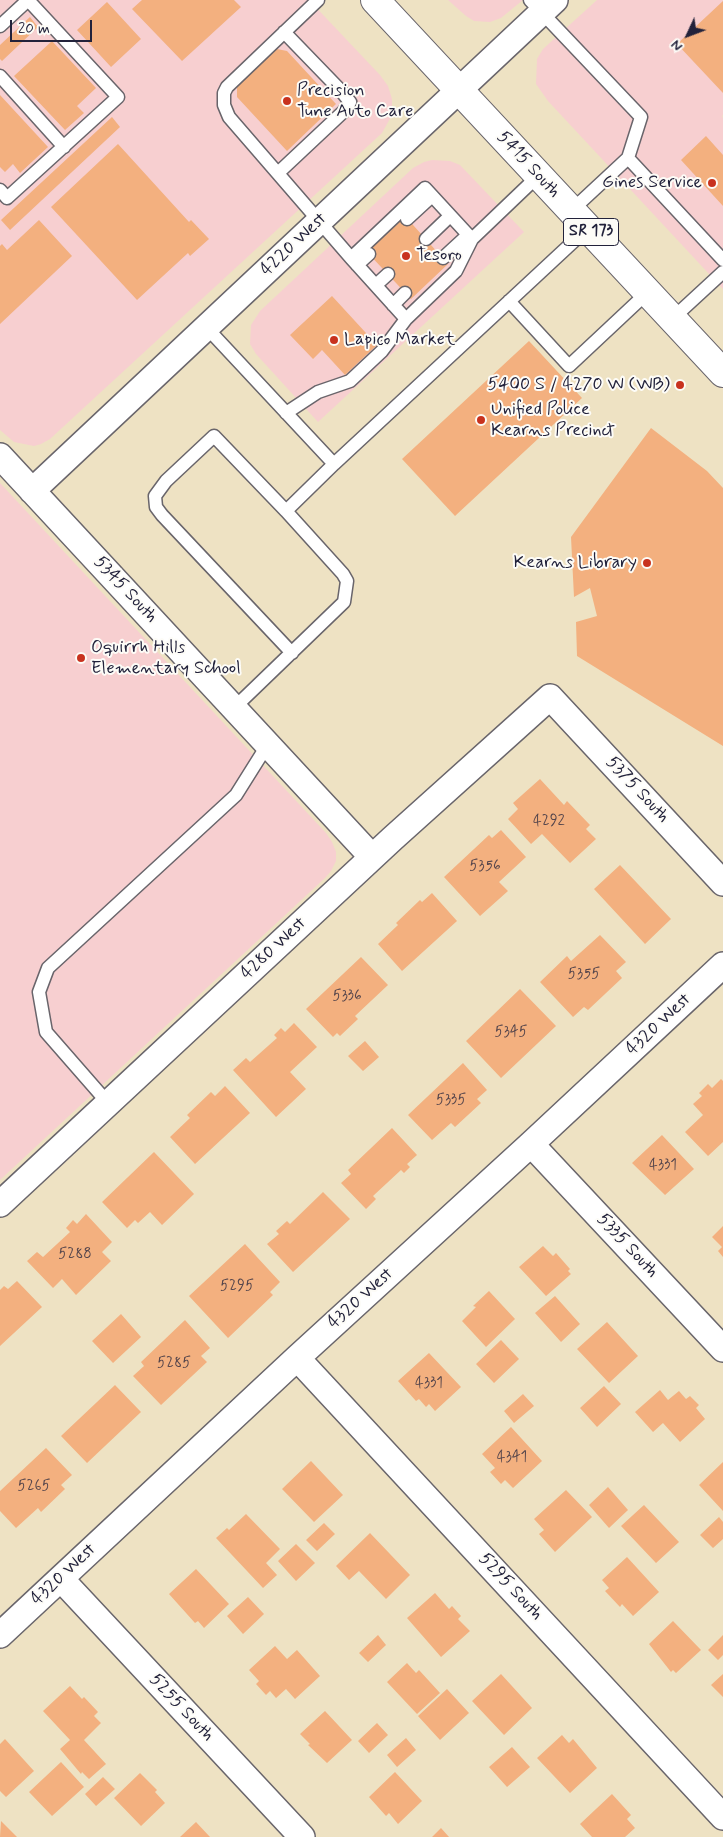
<!DOCTYPE html>
<style>
body{margin:0}
#map{position:relative;width:723px;height:1837px;overflow:hidden;background:#eee2c3;font-family:Mynerve,sans-serif}
canvas{display:block}
.north{position:absolute;left:663px;top:10px;width:50px;height:50px;-webkit-text-stroke:4px #fdfcf7;paint-order:stroke;rotate:227deg;font-size:14px;font-weight:700;line-height:20px;text-align:center;color:#22223b}
.north::after{content:'';display:block;margin:auto;width:18px;height:22px;background:#22223b;clip-path:polygon(50% 0,100% 100%,50% 72%,0 100%)}
.scale{position:absolute;left:10px;top:20px;width:82px;height:22px;box-sizing:border-box;border:2px solid #22223b;border-top:0;padding-left:6px;font-size:15px;line-height:18px;white-space:nowrap;color:#22223b;-webkit-text-stroke:4px #fdfcf7;paint-order:stroke}
</style>
<div id="map">
<canvas width="723" height="1837"></canvas>
<div class="north">N</div>
<div class="scale">20 m</div>
</div>
<script>
const c = document.querySelector('canvas').getContext('2d');
c.lineJoin = 'round';
function fill(path, color) { c.fillStyle = color; c.fill(path, 'evenodd'); }
const poly = rows => new Path2D(rows.map(r => 'M' + r).join(''));
function strokePath(path, color, width, dash) { c.strokeStyle = color; c.lineWidth = width; c.lineCap = dash ? 'butt' : 'round'; c.setLineDash(dash || []); c.stroke(path); }
function write(font, color, halo, rows, align = 'center') {
  c.font = font + ' Mynerve,sans-serif'; c.lineWidth = 4; c.setLineDash([]); c.textBaseline = 'middle'; c.strokeStyle = halo; c.fillStyle = color; for (const [text, x, y, turn = 0] of rows) {
    c.save(); c.translate(x, y); c.rotate((+turn || 0) * Math.PI / 180); c.textAlign = isNaN(turn) ? turn : align; if (halo) c.strokeText(text, 0, 0); c.fillText(text, 0, 0); c.restore();
  }
}
const built = poly([
 [0,0,309,0,380,75,388,86,392,99,392,115,382,133,50,439,41,444,34,446,14,442,0,430],
 [448,0,523,0,501,18,490,22,474,21,466,16],
 [597,0,723,0,723,115,722,116,723,118,723,289,548,101,536,84,537,59,543,49],
 [432,160,450,161,460,165,524,232,318,422,256,354,250,344,251,325,260,311,413,168,424,162],
 [0,483,326,833,332,842,336,852,336,861,331,871,325,878,0,1180]
]);
const building = poly([
 [142,0,234,0,241,7,182,61,132,9],
 [723,1,723,93,677,44],
 [107,2,141,39,111,67,77,30],
 [30,17,38,27,2,61,0,59,0,45],
 [52,41,96,88,77,106,84,113,65,130,14,76],
 [277,49,287,51,336,104,287,151,237,97,237,86],
 [0,95,48,147,20,173,13,164,5,172,0,167],
 [112,117,120,127,10,230,1,220],
 [706,136,723,155,723,206,681,160],
 [118,144,189,222,191,220,209,239,190,256,188,253,137,300,51,207],
 [405,216,448,264,411,299,367,252],
 [39,220,72,256,0,324,0,246,2,244,7,250],
 [332,296,377,345,345,375,322,350,313,359,290,335],
 [529,341,582,398,455,516,402,459],
 [651,428,707,471,723,488,723,746,577,656,576,622,597,616,590,588,574,597,571,537],
 [540,779,564,805,567,801,590,825,586,829,596,839,570,863,542,834,531,844,508,819,518,809,513,803],
 [501,830,526,857,499,882,508,891,480,916,444,877,489,835,492,838],
 [620,865,671,919,645,944,594,889],
 [432,893,457,921,402,971,378,944,398,925,396,923,420,900,422,902],
 [600,935,626,962,616,971,622,978,588,1010,584,1007,573,1017,540,982,567,956,571,961],
 [361,957,388,985,355,1016,358,1019,340,1036,337,1033,333,1037,306,1009],
 [520,989,556,1026,501,1078,466,1041],
 [294,1023,317,1047,290,1072,306,1089,276,1117,233,1070,246,1058,250,1062,277,1038,274,1035,281,1028,285,1032],
 [365,1041,379,1057,363,1071,348,1056],
 [463,1063,487,1090,477,1099,481,1103,455,1127,451,1123,432,1140,408,1115],
 [721,1079,723,1081,723,1142,708,1156,685,1132,703,1115,693,1104,702,1096,699,1093,708,1084,712,1088],
 [225,1086,250,1113,195,1164,170,1137,190,1118,187,1115,211,1092,215,1096],
 [392,1128,417,1155,407,1164,410,1167,404,1173,401,1170,373,1196,376,1199,366,1209,341,1183,351,1174,348,1170],
 [662,1135,694,1169,665,1195,632,1163],
 [154,1152,194,1194,162,1225,150,1212,138,1223,135,1220,127,1228,102,1202],
 [323,1192,350,1219,293,1272,267,1244,279,1234,276,1231,287,1221,290,1224],
 [86,1214,112,1242,102,1252,111,1261,76,1295,62,1279,53,1288,27,1261,37,1252,43,1257,70,1232,66,1228,73,1220,77,1224],
 [723,1226,723,1257,718,1251,722,1247,712,1237],
 [245,1244,280,1282,270,1292,273,1295,228,1338,189,1296],
 [543,1246,553,1256,556,1253,570,1269,568,1271,571,1274,546,1296,519,1267],
 [17,1281,42,1307,0,1346,0,1290,4,1286,8,1289],
 [489,1291,515,1319,486,1347,462,1321,476,1307,473,1306],
 [555,1296,580,1324,561,1342,535,1313],
 [121,1314,141,1337,113,1363,92,1341],
 [185,1320,210,1348,201,1356,207,1362,161,1405,133,1376,144,1366,141,1362],
 [607,1322,638,1356,609,1383,577,1349],
 [501,1340,519,1359,494,1383,476,1364],
 [429,1353,461,1387,435,1411,429,1404,426,1407,419,1399,416,1401,398,1381],
 [115,1385,141,1412,87,1463,61,1436],
 [604,1386,621,1404,597,1427,580,1408],
 [660,1390,668,1400,679,1391,686,1399,690,1396,699,1405,696,1408,705,1419,680,1442,663,1423,653,1432,635,1412],
 [523,1394,534,1406,514,1423,504,1411],
 [511,1427,542,1461,513,1488,505,1480,501,1484,490,1472,495,1468,482,1454],
 [46,1448,72,1475,61,1485,65,1489,41,1512,38,1508,16,1528,0,1511,0,1491],
 [311,1461,343,1495,314,1522,282,1489],
 [723,1462,723,1511,699,1485],
 [608,1487,628,1510,609,1528,589,1505],
 [566,1490,592,1517,555,1552,539,1534,544,1530,534,1519],
 [644,1505,679,1542,656,1563,621,1526],
 [246,1514,280,1549,266,1563,277,1575,263,1588,216,1538,227,1528,229,1530],
 [719,1517,723,1522,723,1539,713,1548,700,1535],
 [324,1523,335,1534,317,1551,306,1540],
 [370,1533,410,1575,386,1599,359,1571,349,1580,336,1566],
 [296,1544,315,1563,296,1581,278,1561],
 [627,1557,659,1592,633,1616,622,1604,620,1607,605,1591,609,1588,602,1580],
 [196,1569,229,1604,204,1628,198,1621,195,1623,169,1594],
 [435,1593,449,1609,452,1606,461,1616,458,1619,470,1631,441,1657,407,1618],
 [248,1597,264,1614,243,1634,227,1616],
 [673,1621,701,1650,676,1673,673,1670,671,1672,649,1644],
 [378,1635,386,1645,368,1662,359,1653],
 [723,1635,723,1655,718,1660,708,1650],
 [275,1646,287,1659,297,1650,320,1676,295,1699,286,1689,276,1698,270,1691,266,1695,256,1684,259,1681,249,1670],
 [407,1663,416,1673,419,1670,440,1693,417,1714,387,1682],
 [501,1674,532,1708,504,1735,472,1701],
 [723,1674,723,1697,711,1685],
 [70,1686,82,1699,84,1697,98,1712,94,1716,101,1723,84,1740,106,1764,89,1779,82,1772,81,1774,60,1749,70,1740,43,1711],
 [447,1689,469,1713,440,1740,418,1716],
 [325,1711,352,1740,327,1763,308,1745,310,1744,300,1734],
 [377,1723,388,1735,369,1753,358,1741],
 [562,1735,569,1743,573,1739,597,1768,570,1793,537,1758],
 [406,1738,416,1750,397,1767,387,1755],
 [5,1739,34,1771,6,1797,0,1791,0,1744],
 [512,1747,530,1767,507,1787,489,1767],
 [61,1762,84,1787,52,1816,29,1792],
 [395,1772,422,1801,398,1824,389,1813,386,1816,369,1797],
 [140,1773,157,1790,155,1792,165,1803,141,1826,114,1798],
 [103,1777,115,1789,96,1806,85,1794],
 [612,1794,631,1815,627,1819,635,1828,625,1837,592,1837,580,1824],
 [1,1821,17,1837,0,1837],
 [196,1822,210,1837,180,1837],
 [441,1828,449,1837,432,1837]
]);
const service = poly([
 [318,0,227,87,224,93,224,105,229,117,351,258,406,319,456,271,472,239,425,188,351,258],
 [530,0,641,117,628,158],
 [0,26,28,0],
 [0,76,64,147],
 [278,173,343,112,350,102,342,92,284,32],
 [0,190,7,198,118,97,28,0],
 [571,211,628,158,723,260],
 [407,219,432,196],
 [426,239,450,216],
 [472,239,538,176],
 [443,258,468,235],
 [357,265,369,254],
 [376,285,388,274],
 [509,301,569,366,648,292],
 [393,305,405,293],
 [672,319,723,272],
 [207,328,334,464,588,228],
 [286,413,318,392,350,381,382,351,406,319],
 [286,511,214,436,166,481,155,496,156,507,162,515,292,653],
 [234,708,344,602,347,581,343,574,286,511,334,464],
 [108,1103,46,1032,39,992,48,968,236,795,268,744]
]);
const minor = poly([
 [0,456,372,857],
 [32,491,555,0],
 [531,1144,723,1349],
 [0,1204,392,839,550,697,723,883],
 [297,1358,723,1817],
 [61,1579,302,1837],
 [0,1635,297,1358,531,1144,723,965]
]);
const primary = poly([
 [375,0,723,373]
]);
const markers = [
 [287,101,5,"#c8321e"],
 [712,183,5,"#c8321e"],
 [406,256,5,"#c8321e"],
 [334,340,5,"#c8321e"],
 [680,385,5,"#c8321e"],
 [481,420,5,"#c8321e"],
 [647,563,5,"#c8321e"],
 [81,658,5,"#c8321e"]
];
const numberNames = [
 ["4292",549,822],
 ["5356",485,867],
 ["5355",584,975],
 ["5336",347,997],
 ["5345",511,1033],
 ["5335",451,1101],
 ["4331",663,1166],
 ["5288",75,1255],
 ["5295",237,1287],
 ["5285",174,1364],
 ["4331",429,1384],
 ["4341",512,1458],
 ["5265",34,1487]
];
const shields = [
 [591,232,55]
];
const shieldNames = [
 ["SR 173",591,232]
];
const poiNames = [
 ["Precision",297,91],
 ["Tune Auto Care",297,112],
 ["Gines Service",702,183,"right"],
 ["Tesoro",416,256],
 ["Lapico Market",344,340],
 ["5400 S / 4270 W (WB)",670,385,"right"],
 ["Unified Police",491,410],
 ["Kearns Precinct",491,431],
 ["Kearns Library",637,563,"right"],
 ["Oquirrh Hills",91,648],
 ["Elementary School",91,669]
];
const streetNames = [
 ["5415 South",528,165,47],
 ["4220 West",294,245,-43],
 ["5345 South",125,590,47],
 ["5375 South",637,790,47],
 ["4280 West",274,949,-43],
 ["4320 West",659,1025,-43],
 ["5335 South",627,1246,47],
 ["4320 West",361,1299,-42],
 ["4320 West",64,1575,-43],
 ["5295 South",510,1587,47],
 ["5255 South",181,1708,47]
];
fill(built, '#f7cfd0');
fill(building, '#f3b07f');
strokePath(service, '#69656b', 15);
strokePath(minor, '#69656b', 28);
strokePath(primary, '#69656b', 30);
strokePath(service, '#fff', 12);
strokePath(minor, '#fff', 25);
strokePath(primary, '#fff', 28);
for (const [x, y, r, color] of markers) { const dot = new Path2D(); dot.arc(x, y, r, 0, 2 * Math.PI); c.fillStyle = color; c.fill(dot); strokePath(dot, '#fdfcf7', 2); }
write('15px', '#56464c', null, numberNames);
for (const [x, y, w] of shields) { const box = new Path2D(); box.roundRect(x - w / 2, y - 13.5, w, 27, 4); c.fillStyle = '#fdfcf7'; c.fill(box); strokePath(box, '#22223b', 1); }
write('bold 16px', '#22223b', null, shieldNames);
write('18px', '#22223b', '#fdfcf7', poiNames, 'left');
write('18px', '#22223b', '#fdfcf7', streetNames);
</script>
